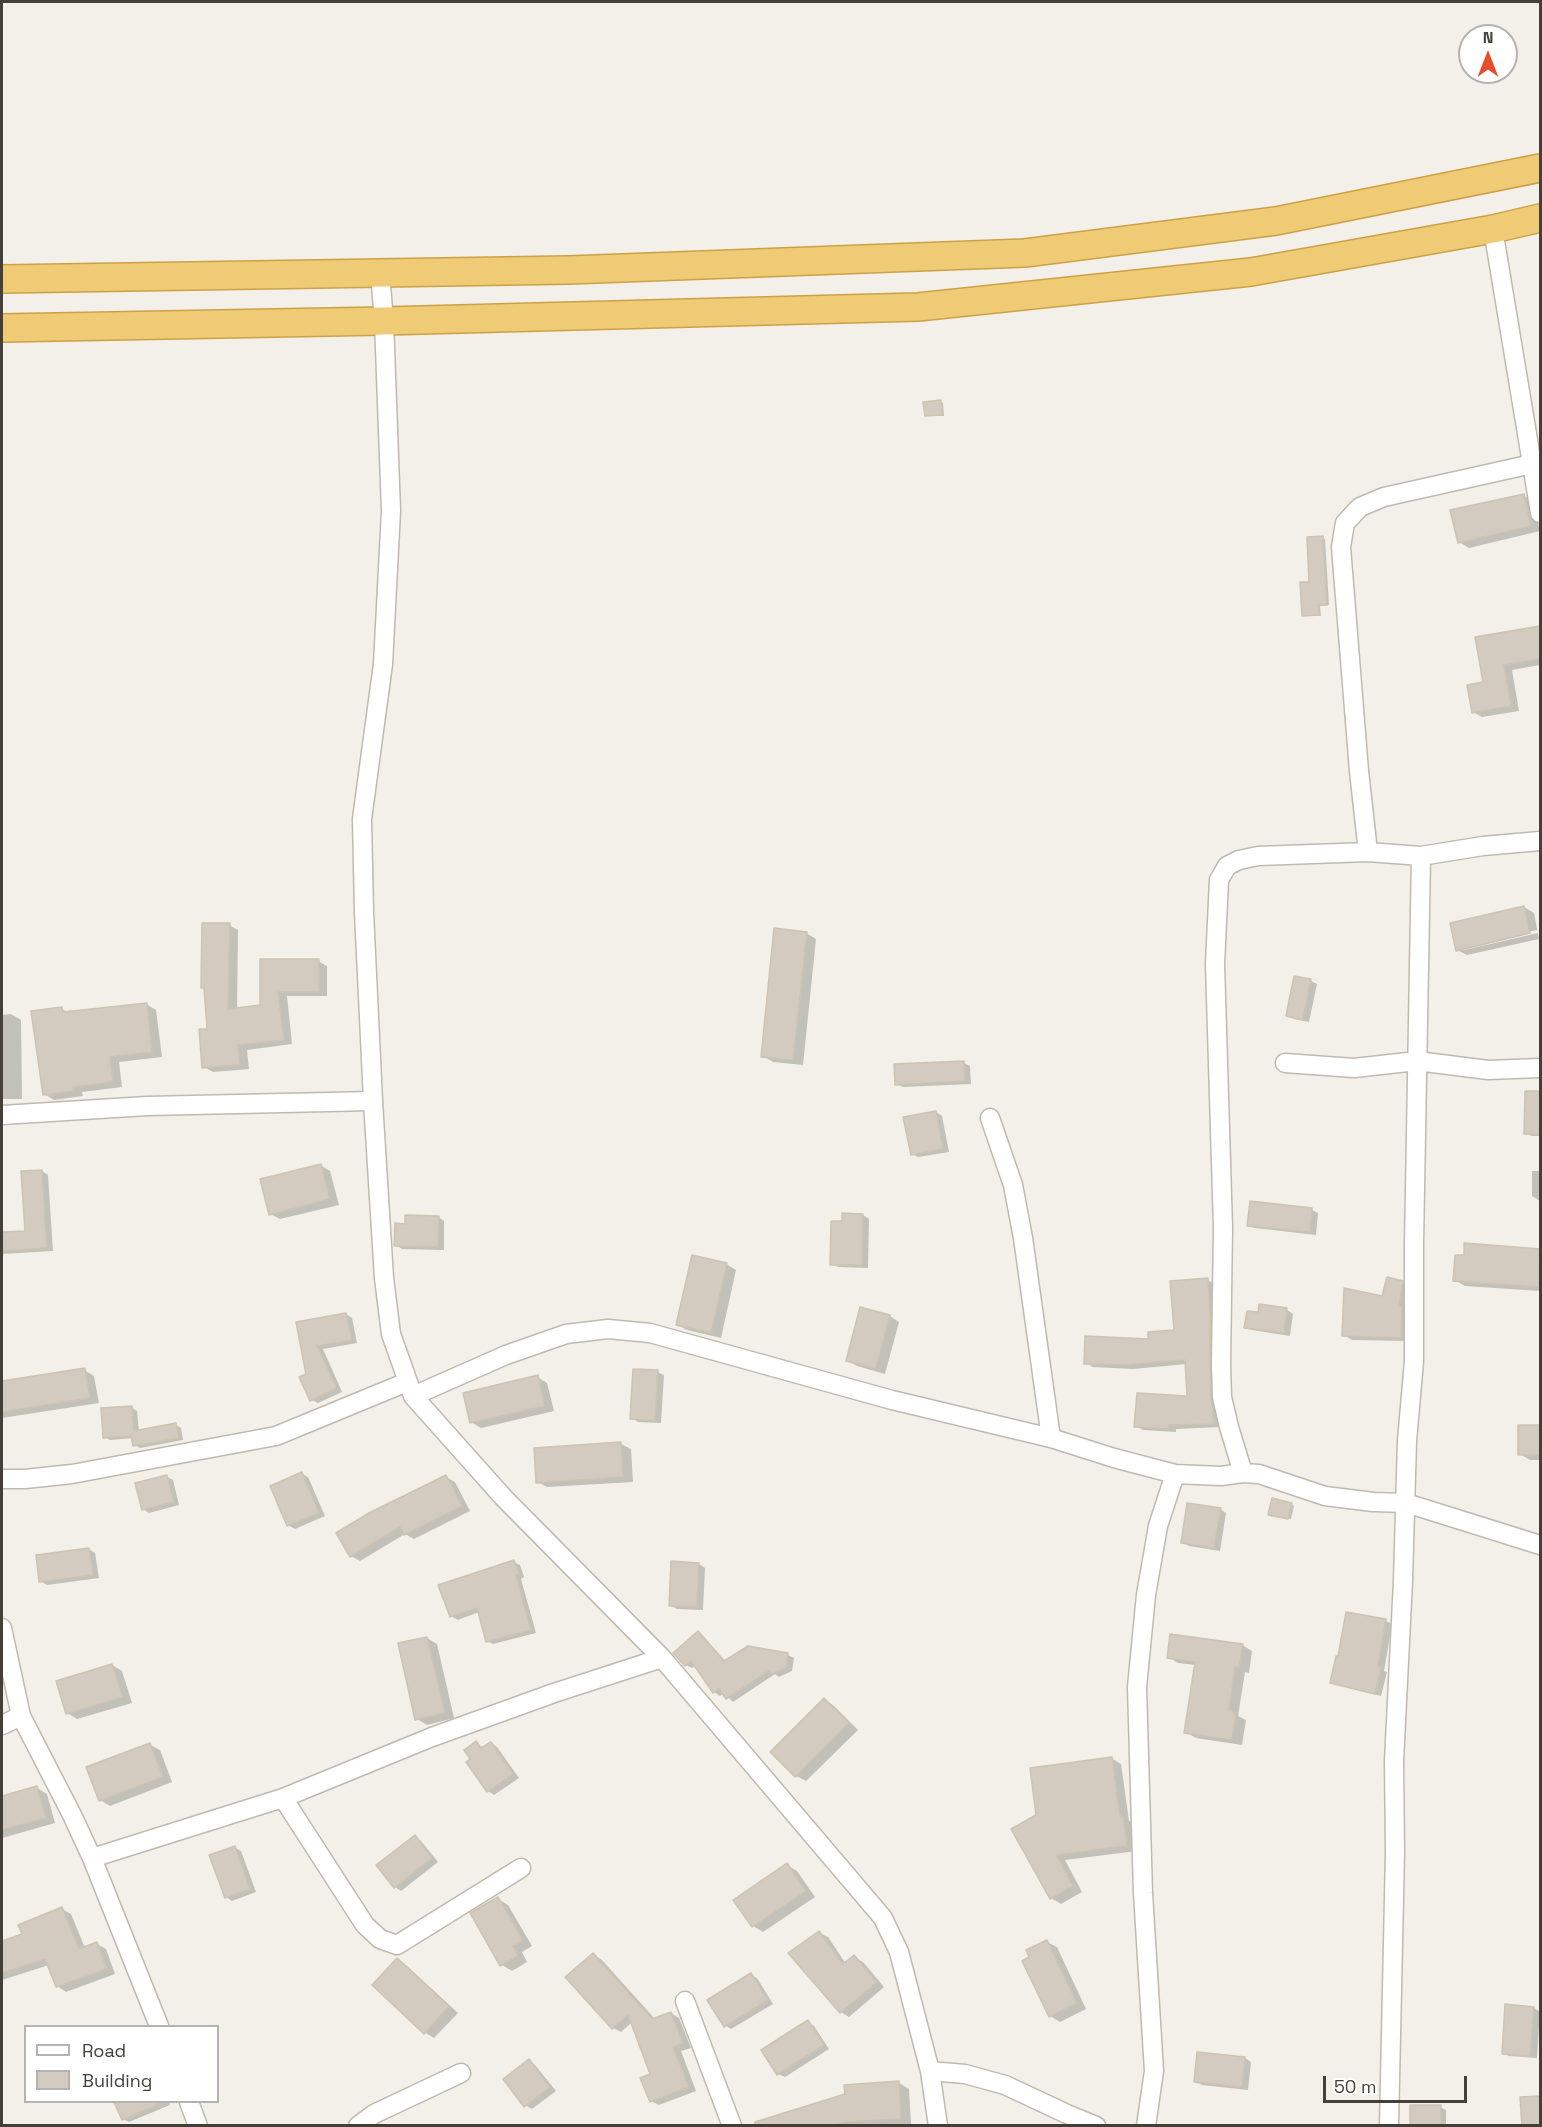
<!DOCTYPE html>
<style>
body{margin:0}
#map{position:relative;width:1542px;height:2127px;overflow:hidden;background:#f2f0e8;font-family:"Space Grotesk",sans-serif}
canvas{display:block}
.frame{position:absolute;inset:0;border:3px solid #454037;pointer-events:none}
.legend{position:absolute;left:24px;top:2025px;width:195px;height:78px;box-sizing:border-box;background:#fff;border:2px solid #b5b3af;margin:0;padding:8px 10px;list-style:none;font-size:18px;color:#454037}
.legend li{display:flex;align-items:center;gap:12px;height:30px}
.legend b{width:30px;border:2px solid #b5b3af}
.north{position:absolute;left:1458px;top:24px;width:60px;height:60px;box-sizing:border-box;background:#fff;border:2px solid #b5b3af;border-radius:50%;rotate:0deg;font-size:16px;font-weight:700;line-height:24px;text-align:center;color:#454037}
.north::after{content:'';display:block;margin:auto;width:21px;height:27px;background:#e64d2c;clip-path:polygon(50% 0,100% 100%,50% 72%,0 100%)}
.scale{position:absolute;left:1323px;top:2076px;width:144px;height:27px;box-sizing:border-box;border:3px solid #454037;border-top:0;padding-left:8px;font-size:18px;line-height:21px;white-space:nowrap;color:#454037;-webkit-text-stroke:4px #fff;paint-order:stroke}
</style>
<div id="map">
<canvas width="1542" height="2127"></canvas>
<div class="frame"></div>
<ul class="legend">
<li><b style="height:8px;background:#fff"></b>Road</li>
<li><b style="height:16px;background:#d3cbbf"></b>Building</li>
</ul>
<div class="north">N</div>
<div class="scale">50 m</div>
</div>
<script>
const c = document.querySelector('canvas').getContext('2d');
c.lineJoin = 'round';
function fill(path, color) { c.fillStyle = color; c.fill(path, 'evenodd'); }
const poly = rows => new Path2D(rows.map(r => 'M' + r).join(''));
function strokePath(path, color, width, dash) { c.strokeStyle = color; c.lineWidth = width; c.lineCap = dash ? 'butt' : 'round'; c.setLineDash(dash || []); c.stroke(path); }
const shadow = poly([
 [940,402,943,403,944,416,926,416],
 [1523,495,1533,501,1540,531,1469,548,1459,542],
 [1323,538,1325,539,1329,605,1320,606,1321,616,1306,616,1303,615],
 [1540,627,1540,665,1512,670,1519,711,1482,717,1473,712,1485,684,1477,639],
 [1524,907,1534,913,1539,939,1467,955,1457,950],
 [1537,930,1538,933,1464,950,1464,947],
 [229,925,238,930,237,1009,261,1006,261,961,318,961,327,966,327,996,287,996,292,1044,247,1050,249,1069,213,1072,204,1067,209,1030,206,989,203,987],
 [806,933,816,939,803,1065,773,1062,763,1056],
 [1311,981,1317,984,1309,1022,1294,1019,1288,1016],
 [146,1004,156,1010,162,1057,119,1062,122,1087,82,1092,83,1096,54,1100,44,1094,62,1009,69,1013],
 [11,1014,21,1020,22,1099,2,1099,2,1015],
 [964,1063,970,1066,971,1084,903,1087,897,1084],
 [1526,1093,1540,1093,1540,1136,1532,1136,1526,1133],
 [936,1112,942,1116,949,1152,918,1157,912,1154],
 [320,1165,330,1171,339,1205,280,1219,270,1214],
 [42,1171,48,1175,53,1251,2,1254,2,1233,27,1232],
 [1532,1171,1540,1171,1540,1201,1532,1196],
 [1312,1210,1318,1213,1316,1235,1255,1228,1249,1225],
 [863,1215,869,1219,868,1268,838,1267,832,1264,843,1222],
 [438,1217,444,1221,444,1250,402,1249,396,1245,406,1225],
 [1466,1245,1540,1251,1540,1291,1465,1286,1455,1280,1465,1257],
 [726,1264,736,1270,721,1338,687,1330,678,1325],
 [1207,1280,1215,1284,1220,1427,1176,1429,1176,1432,1143,1430,1136,1426,1188,1397,1187,1364,1133,1369,1093,1367,1086,1363,1176,1331],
 [1402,1283,1410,1287,1409,1341,1352,1340,1344,1335],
 [1287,1310,1293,1314,1290,1336,1252,1330,1246,1327,1259,1314],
 [346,1314,352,1318,357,1343,323,1349,342,1392,318,1403,312,1400,297,1324],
 [890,1316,899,1322,885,1374,857,1366,847,1360],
 [84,1370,94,1376,99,1403,2,1418,2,1383],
 [657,1372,664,1375,661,1423,638,1422,632,1418],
 [537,1377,547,1383,554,1411,481,1428,471,1422],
 [132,1408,137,1411,139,1432,176,1425,181,1428,183,1440,140,1448,135,1445,133,1438,110,1440,104,1437],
 [1540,1426,1540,1460,1530,1460,1520,1454,1519,1427],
 [621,1444,631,1449,633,1482,547,1487,538,1482],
 [302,1474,308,1477,325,1516,295,1529,288,1525],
 [167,1477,173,1480,179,1505,149,1513,143,1509],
 [446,1477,455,1482,470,1511,414,1539,405,1534,360,1561,351,1556],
 [1291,1504,1294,1506,1291,1519,1273,1516],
 [1220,1509,1226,1513,1220,1551,1189,1546,1183,1542],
 [89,1549,95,1553,99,1578,47,1585,40,1581],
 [513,1562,520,1565,524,1577,521,1579,536,1633,493,1644,487,1641,479,1612,458,1620,451,1616],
 [673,1563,699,1564,705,1568,703,1610,677,1609,670,1605],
 [1386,1621,1392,1624,1384,1671,1387,1672,1381,1696,1338,1685,1331,1682],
 [698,1633,704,1637,726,1662,788,1655,794,1658,792,1671,779,1677,775,1674,733,1702,724,1693,720,1696,714,1692,696,1665,692,1668,686,1665],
 [427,1638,437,1644,454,1718,427,1725,417,1719],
 [1242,1645,1252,1651,1249,1673,1245,1672,1238,1716,1246,1720,1242,1745,1196,1738,1186,1732,1196,1665,1178,1663,1169,1657],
 [112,1665,122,1671,132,1703,77,1719,67,1713],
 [825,1700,834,1706,858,1730,806,1781,796,1776,772,1752],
 [476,1743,484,1748,491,1743,497,1747,519,1778,494,1795,488,1791,472,1759],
 [150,1745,160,1750,172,1782,110,1806,100,1800],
 [1111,1758,1121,1764,1129,1821,1133,1823,1137,1851,1065,1860,1082,1892,1061,1904,1051,1898,1038,1816],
 [37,1788,47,1794,55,1823,2,1838,2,1798],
 [415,1837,421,1841,438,1862,401,1891,395,1887],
 [235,1848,241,1851,256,1892,232,1901,226,1897],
 [787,1865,797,1871,815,1897,763,1932,753,1926],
 [498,1899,508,1905,532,1946,522,1952,527,1962,512,1971,502,1965],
 [62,1909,71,1914,85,1948,97,1944,106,1949,115,1974,66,1992,57,1986,49,1965,2,1980,2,1942,24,1935],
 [819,1933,828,1937,846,1964,854,1957,863,1962,884,1987,849,2017,841,2012,791,1953],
 [1047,1942,1057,1947,1086,2009,1060,2022,1050,2016,1031,1958],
 [593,1955,601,1959,655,2019,671,2013,679,2018,691,2048,681,2051,696,2091,659,2105,651,2101,652,2075,632,2022,621,2032,613,2028],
 [397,1960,407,1966,458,2013,434,2038,424,2032],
 [751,1975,757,1978,773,2004,731,2029,725,2025],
 [1534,2008,1540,2012,1537,2058,1509,2056,1503,2053],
 [808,2022,814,2026,829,2049,785,2077,778,2074],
 [1198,2054,1245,2058,1251,2062,1248,2090,1202,2085,1195,2081],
 [529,2061,535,2065,556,2091,532,2109,525,2105],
 [899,2083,909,2089,911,2124,767,2126],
 [115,2102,169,2102,170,2105,129,2122,123,2119],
 [1440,2107,1446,2110,1446,2126,1411,2126]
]);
const building = poly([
 [941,400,942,415,925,416,923,402,941,400],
 [1524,494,1531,526,1458,543,1450,510,1524,494],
 [1323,536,1327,605,1318,605,1319,615,1302,616,1300,582,1309,582,1307,537,1323,536],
 [1540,626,1540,659,1504,665,1511,706,1472,713,1467,685,1483,682,1475,637,1540,626],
 [1524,906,1530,933,1456,951,1450,923,1524,906],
 [202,923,230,923,228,1009,260,1005,260,959,319,959,319,992,278,992,284,1040,238,1045,240,1065,202,1068,199,1029,207,1029,204,988,201,988,202,923],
 [774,928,807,932,793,1060,761,1057,774,928],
 [1294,976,1311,979,1303,1020,1286,1016,1294,976],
 [147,1003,152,1052,110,1057,113,1082,73,1087,74,1091,43,1095,31,1011,62,1007,63,1012,147,1003],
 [964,1061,965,1081,895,1085,894,1064,964,1061],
 [1525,1091,1540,1091,1540,1134,1524,1134,1525,1091],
 [936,1111,943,1149,911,1155,903,1117,936,1111],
 [321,1164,330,1199,269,1215,260,1179,321,1164],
 [42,1170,47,1248,2,1251,2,1232,25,1231,21,1171,42,1170],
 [1250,1201,1312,1208,1310,1232,1247,1226,1250,1201],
 [842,1213,863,1214,862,1265,830,1265,831,1221,842,1221,842,1213],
 [405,1215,439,1216,438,1247,394,1246,395,1223,405,1224,405,1215],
 [1464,1243,1540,1249,1539,1287,1453,1281,1455,1255,1464,1255,1464,1243],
 [692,1255,727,1263,711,1333,676,1325,692,1255],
 [1387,1277,1403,1281,1399,1306,1402,1306,1401,1338,1342,1336,1344,1288,1382,1296,1387,1277],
 [1208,1278,1210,1315,1211,1397,1214,1424,1169,1425,1169,1429,1134,1427,1137,1393,1187,1396,1185,1360,1125,1365,1084,1364,1085,1336,1148,1339,1148,1332,1174,1330,1170,1281,1208,1278],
 [1259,1304,1287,1308,1284,1333,1244,1328,1247,1311,1258,1312,1259,1304],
 [860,1307,890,1315,876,1369,846,1361,860,1307],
 [346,1313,352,1340,317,1346,337,1388,310,1401,299,1377,306,1374,296,1322,346,1313],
 [85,1368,90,1398,2,1412,2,1381,85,1368],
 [633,1369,658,1370,655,1421,630,1419,633,1369],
 [538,1375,545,1406,470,1423,463,1393,538,1375],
 [132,1406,134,1431,176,1423,179,1438,133,1446,131,1436,103,1438,101,1408,132,1406],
 [1518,1425,1540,1425,1540,1455,1518,1455,1518,1425],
 [621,1442,623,1477,536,1483,534,1448,621,1442],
 [302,1472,319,1513,287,1526,270,1486,302,1472],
 [167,1475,174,1502,142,1510,135,1483,167,1475],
 [446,1475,462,1506,404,1535,400,1527,350,1557,336,1533,369,1513,446,1475],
 [1272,1498,1292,1503,1288,1519,1268,1515,1272,1498],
 [1187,1503,1221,1508,1214,1548,1181,1543,1187,1503],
 [89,1548,93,1575,39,1582,36,1555,89,1548],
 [514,1560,519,1574,516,1575,531,1630,486,1642,477,1608,450,1617,438,1585,514,1560],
 [671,1561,699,1563,697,1607,669,1606,671,1561],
 [1346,1612,1386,1619,1378,1666,1381,1667,1375,1694,1330,1683,1336,1656,1338,1656,1346,1612],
 [698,1631,724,1661,748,1646,788,1653,786,1668,772,1674,769,1671,726,1699,719,1689,713,1693,691,1661,685,1666,673,1653,698,1631],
 [1170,1634,1243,1644,1239,1668,1235,1667,1229,1710,1236,1713,1232,1740,1184,1733,1195,1662,1167,1658,1170,1634],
 [427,1637,445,1713,415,1720,398,1643,427,1637],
 [112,1664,123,1697,66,1714,56,1681,112,1664],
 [824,1698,849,1723,795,1777,770,1752,824,1698],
 [476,1741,481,1748,491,1742,513,1774,487,1792,466,1762,470,1759,464,1750,476,1741],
 [150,1743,163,1777,99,1801,86,1767,150,1743],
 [1112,1757,1120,1816,1123,1816,1127,1846,1056,1855,1073,1886,1050,1899,1011,1829,1036,1815,1030,1768,1112,1757],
 [37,1786,46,1818,2,1830,2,1796,37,1786],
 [415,1835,432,1858,394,1888,376,1865,415,1835],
 [235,1846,250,1889,225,1898,209,1855,235,1846],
 [787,1863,806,1891,752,1927,733,1900,787,1863],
 [498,1897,523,1940,513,1946,518,1956,500,1966,470,1913,498,1897],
 [62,1907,79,1949,97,1942,107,1969,56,1987,45,1959,2,1973,2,1941,22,1934,18,1925,62,1907],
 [819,1931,843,1964,854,1955,877,1982,840,2013,788,1953,819,1931],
 [1047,1940,1077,2003,1049,2017,1022,1961,1029,1957,1026,1950,1047,1940],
 [593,1953,652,2019,671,2012,683,2043,673,2047,689,2087,650,2102,640,2078,650,2074,628,2015,612,2029,565,1977,593,1953],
 [397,1958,449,2006,424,2034,372,1985,397,1958],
 [751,1973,768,2000,724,2027,707,2000,751,1973],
 [1505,2004,1534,2007,1530,2056,1502,2054,1505,2004],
 [808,2020,824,2045,777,2075,761,2050,808,2020],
 [1197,2052,1245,2057,1242,2087,1194,2082,1197,2052],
 [529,2059,550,2087,524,2107,503,2079,529,2059],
 [899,2081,901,2119,844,2122,834,2126,755,2126,755,2122,845,2094,844,2085,899,2081],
 [1540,2096,1540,2126,1522,2126,1520,2097,1540,2096],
 [114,2102,164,2102,122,2120,114,2102],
 [1410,2105,1441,2105,1441,2126,1410,2126,1410,2105]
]);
const minor = poly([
 [1532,464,1540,513],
 [1421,856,1368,852,1359,771,1341,547,1345,523,1360,507,1384,497,1532,464,1493,229],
 [1285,1063,1354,1068,1417,1061,1488,1070,1540,1068],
 [2,1115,147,1106,373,1101,364,912,362,819,383,664,391,511,384,321,380,273],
 [990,1118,1013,1185,1023,1238,1051,1438],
 [413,1396,506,1355,566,1334,608,1329,650,1333,892,1400,1051,1438,1114,1458,1175,1474,1221,1476,1243,1473,1259,1474,1325,1496,1373,1502,1406,1503,1540,1545],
 [1243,1473,1229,1427,1222,1397,1221,1364,1223,1228,1215,964,1219,880,1227,866,1239,860,1258,856,1368,852],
 [2,1479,25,1479,72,1474,276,1436,407,1382],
 [2,1628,21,1716,72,1815,92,1858,283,1798,432,1737,554,1693,662,1658,503,1497,413,1396,391,1334,384,1278,373,1101],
 [662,1658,883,1918,899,1952,930,2071,965,2074,1005,2085,1067,2114,1096,2126],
 [2,1725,21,1716],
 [283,1798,365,1925,380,1939,397,1945,521,1868],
 [92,1858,159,2026],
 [685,2001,732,2126],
 [930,2071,938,2126],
 [189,2102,198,2126],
 [358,2126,374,2114,461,2073],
 [1146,2126,1154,2071,1143,1893,1137,1687,1146,1595,1158,1526,1175,1474],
 [1389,2126,1395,1852,1394,1761,1403,1581,1407,1441,1414,1361,1414,1244,1421,856,1483,846,1540,841]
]);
const highway = poly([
 [2,279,569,270,1025,253,1276,221,1540,168],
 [2,328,384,321,918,307,1251,272,1493,229,1540,218]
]);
fill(shadow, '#0003');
fill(building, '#d3cbbf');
strokePath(building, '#cdc3b2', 1.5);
strokePath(minor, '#c0baae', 21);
strokePath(highway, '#cea046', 30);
strokePath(minor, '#fff', 18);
strokePath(highway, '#f0cb75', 27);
</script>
